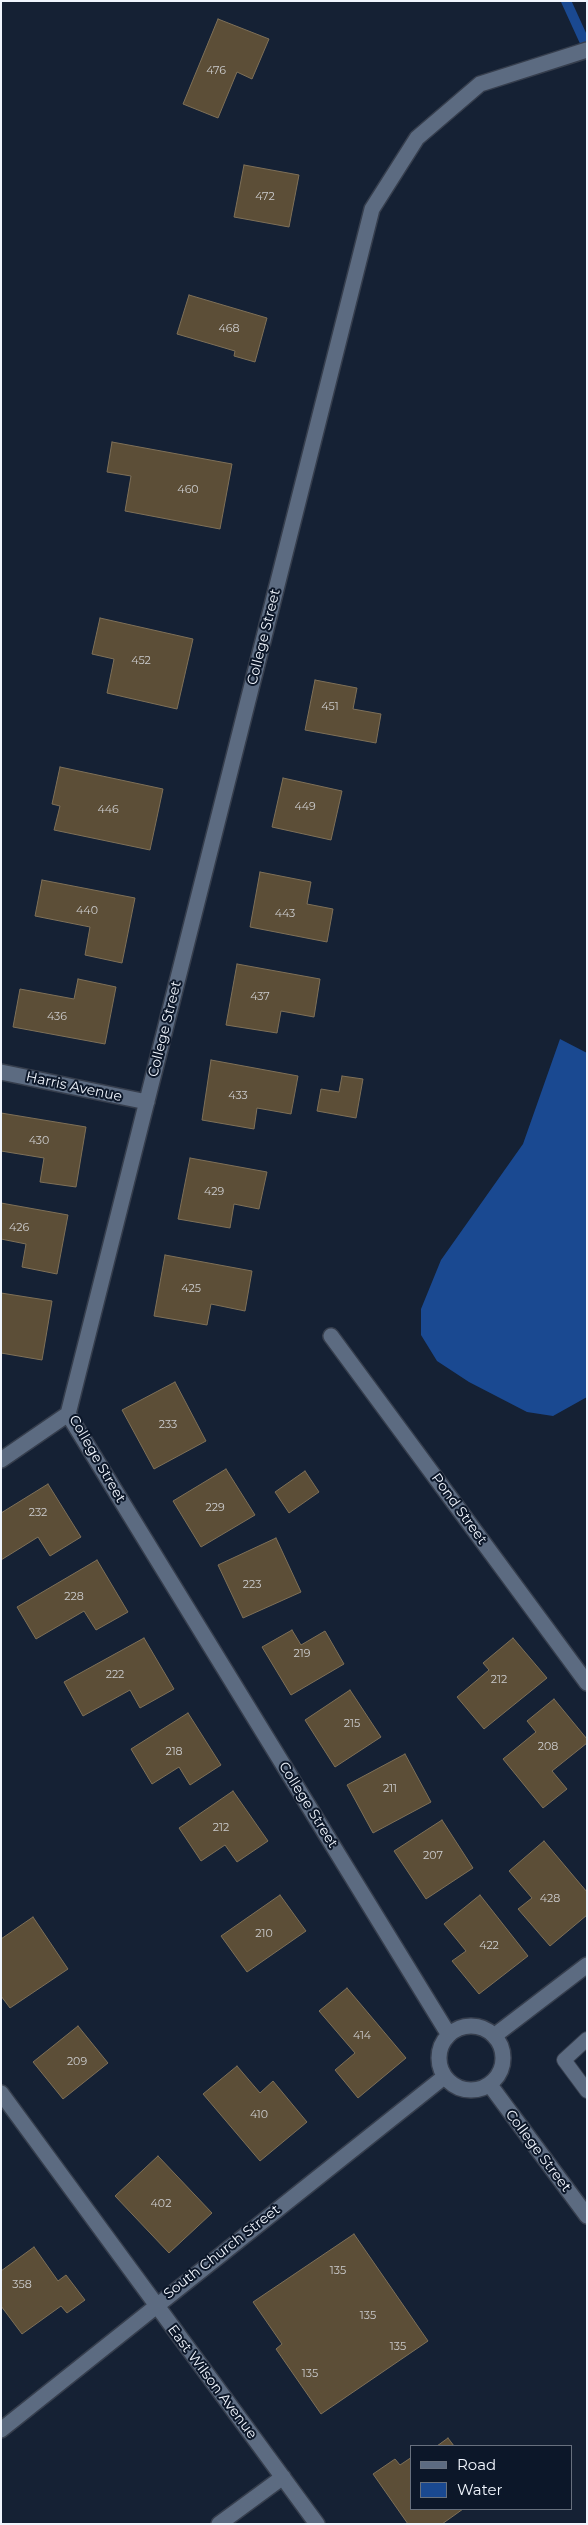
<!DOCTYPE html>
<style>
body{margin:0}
#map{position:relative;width:588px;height:2525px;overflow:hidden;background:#152134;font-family:Montserrat,sans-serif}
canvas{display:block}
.frame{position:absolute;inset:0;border:2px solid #f0f5fd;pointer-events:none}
.legend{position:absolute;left:410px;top:2445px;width:162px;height:65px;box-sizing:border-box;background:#0c1729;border:1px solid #67707e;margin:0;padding:6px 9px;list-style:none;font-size:15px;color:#f0f5fd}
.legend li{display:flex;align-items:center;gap:10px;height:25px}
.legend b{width:25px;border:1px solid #67707e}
</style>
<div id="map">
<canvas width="588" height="2525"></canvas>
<div class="frame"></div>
<ul class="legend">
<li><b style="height:6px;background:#5c6b81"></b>Road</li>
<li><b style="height:14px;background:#1a4991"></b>Water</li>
</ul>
</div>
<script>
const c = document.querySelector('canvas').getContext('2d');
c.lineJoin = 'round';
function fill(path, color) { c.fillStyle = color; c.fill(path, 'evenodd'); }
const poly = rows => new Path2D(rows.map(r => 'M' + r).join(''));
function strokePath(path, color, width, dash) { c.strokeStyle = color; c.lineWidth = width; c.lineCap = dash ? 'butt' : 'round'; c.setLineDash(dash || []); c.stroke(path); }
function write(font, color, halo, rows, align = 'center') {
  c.font = font + ' Montserrat,sans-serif'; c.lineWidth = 4; c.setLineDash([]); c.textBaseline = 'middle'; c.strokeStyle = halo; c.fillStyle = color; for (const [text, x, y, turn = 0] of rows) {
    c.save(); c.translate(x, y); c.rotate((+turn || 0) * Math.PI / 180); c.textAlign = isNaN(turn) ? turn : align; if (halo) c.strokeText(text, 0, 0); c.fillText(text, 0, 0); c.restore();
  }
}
const water = poly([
 [560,1039,587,1053,587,1397,553,1416,527,1412,469,1382,437,1361,421,1335,421,1309,441,1260,523,1144]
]);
const stream = poly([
 [566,1,587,47]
]);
const building = poly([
 [218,19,269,39,252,79,237,72,218,118,183,104,218,19],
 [244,165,299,175,289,227,234,217,244,165],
 [189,295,267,318,255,362,234,356,235,351,177,334,189,295],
 [112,442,232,464,220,529,125,511,131,476,107,472,112,442],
 [100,618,193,639,177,709,107,693,114,659,92,654,100,618],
 [315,680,357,688,353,709,381,714,376,743,305,730,315,680],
 [60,767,163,789,150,850,54,830,60,806,52,804,60,767],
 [283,778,342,791,331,840,272,827,283,778],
 [260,872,311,882,307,904,333,909,327,942,250,927,260,872],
 [42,880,135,898,122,963,85,955,90,927,35,916,42,880],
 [237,964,320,979,314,1017,281,1011,277,1033,226,1025,237,964],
 [78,979,116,987,105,1044,13,1027,20,989,74,999,78,979],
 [211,1060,298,1076,291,1114,257,1108,254,1129,202,1120,211,1060],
 [342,1076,363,1079,356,1118,317,1111,321,1089,339,1092,342,1076],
 [1,1113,86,1127,76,1187,40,1182,44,1158,1,1151,1,1113],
 [190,1158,267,1172,259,1209,234,1204,230,1228,178,1219,190,1158],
 [1,1203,68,1215,57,1274,22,1267,26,1244,1,1239,1,1203],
 [165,1255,252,1271,245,1311,211,1304,207,1325,154,1316,165,1255],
 [1,1293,52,1301,42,1360,1,1353,1,1293],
 [175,1382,206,1441,154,1469,122,1410,175,1382],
 [226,1469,255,1515,201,1547,173,1501,226,1469],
 [305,1471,319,1492,289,1513,275,1492,305,1471],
 [48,1484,81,1537,50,1556,38,1537,1,1560,1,1513,48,1484],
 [276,1538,301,1592,243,1618,218,1565,276,1538],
 [97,1560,128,1612,96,1630,84,1611,36,1639,17,1607,97,1560],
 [292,1630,301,1645,325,1631,344,1664,291,1695,262,1647,292,1630],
 [144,1638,174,1689,140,1708,130,1690,83,1716,64,1682,144,1638],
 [513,1638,547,1678,484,1729,457,1697,489,1670,483,1663,513,1638],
 [350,1690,381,1737,335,1767,305,1720,350,1690],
 [554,1699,587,1739,587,1743,552,1771,567,1789,543,1808,503,1759,536,1732,527,1721,554,1699],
 [188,1713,221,1765,190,1785,179,1767,152,1784,131,1749,188,1713],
 [405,1754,431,1802,373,1833,347,1785,405,1754],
 [233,1791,268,1841,237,1862,225,1845,201,1861,179,1828,233,1791],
 [442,1820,473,1868,426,1899,394,1851,442,1820],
 [544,1841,587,1892,587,1915,550,1946,518,1909,532,1898,509,1871,544,1841],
 [280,1895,306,1931,247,1972,221,1936,280,1895],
 [480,1895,528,1956,479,1994,452,1961,466,1951,444,1924,480,1895],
 [33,1917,68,1969,10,2008,1,1996,1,1939,33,1917],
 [347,1988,406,2058,358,2098,335,2070,355,2053,319,2011,347,1988],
 [78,2026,108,2063,63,2099,33,2062,78,2026],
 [237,2066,260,2093,273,2081,307,2122,260,2161,203,2094,237,2066],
 [158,2156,212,2213,169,2253,115,2196,158,2156],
 [354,2234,428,2341,321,2414,276,2349,282,2344,253,2302,354,2234],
 [34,2247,58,2281,66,2275,85,2300,67,2313,61,2306,22,2334,1,2306,1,2271,34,2247],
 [448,2438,454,2446,437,2446,448,2438],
 [412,2457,412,2509,463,2509,442,2524,408,2524,373,2474,395,2459,400,2465,412,2457]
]);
const lane = poly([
 [587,2039,564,2060,587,2091]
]);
const street = poly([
 [1,1072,147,1102],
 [331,1336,587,1683],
 [1,1460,68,1414],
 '439 2058a32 32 0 1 1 64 0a32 32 0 1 1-64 0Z',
 [449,2035,68,1414,372,209,417,138,480,84,587,50],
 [494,2036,587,1965],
 [490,2085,587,2216],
 [1,2093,317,2524],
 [1,2430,444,2077],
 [219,2524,283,2477]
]);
const numberNames = [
 ["476",216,71],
 ["472",265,197],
 ["468",229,329],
 ["460",188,490],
 ["452",141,661],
 ["451",330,707],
 ["449",305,807],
 ["446",108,810],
 ["440",87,911],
 ["443",285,914],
 ["437",260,997],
 ["436",57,1017],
 ["433",238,1096],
 ["430",39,1141],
 ["429",214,1192],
 ["426",19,1228],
 ["425",191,1289],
 ["233",168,1425],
 ["229",215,1508],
 ["232",38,1513],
 ["223",252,1585],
 ["228",74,1597],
 ["219",302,1654],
 ["222",115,1675],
 ["212",499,1680],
 ["215",352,1724],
 ["208",548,1747],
 ["218",174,1752],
 ["211",390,1789],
 ["212",221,1828],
 ["207",433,1856],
 ["428",550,1899],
 ["210",264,1934],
 ["422",489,1946],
 ["414",362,2036],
 ["209",77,2062],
 ["410",259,2115],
 ["402",161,2204],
 ["135",338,2271],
 ["358",22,2285],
 ["135",368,2316],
 ["135",398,2347],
 ["135",310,2374]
];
const streetNames = [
 ["College Street",264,637,-76],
 ["College Street",165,1029,-76],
 ["Harris Avenue",74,1087,12],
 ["College Street",97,1459,60],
 ["Pond Street",459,1509,54],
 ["College Street",308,1805,58],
 ["College Street",538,2151,53],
 ["South Church Street",222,2252,-38],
 ["East Wilson Avenue",212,2382,53]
];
fill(water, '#1a4991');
strokePath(stream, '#1a4991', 10);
fill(building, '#5c4e37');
strokePath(building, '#7e7058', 1);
strokePath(lane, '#363e4d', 16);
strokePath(street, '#363e4d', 18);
strokePath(lane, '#5c6b81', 14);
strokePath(street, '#5c6b81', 15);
write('11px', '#cbcbcc', null, numberNames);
write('14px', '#f0f5fd', '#0c1729', streetNames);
</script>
